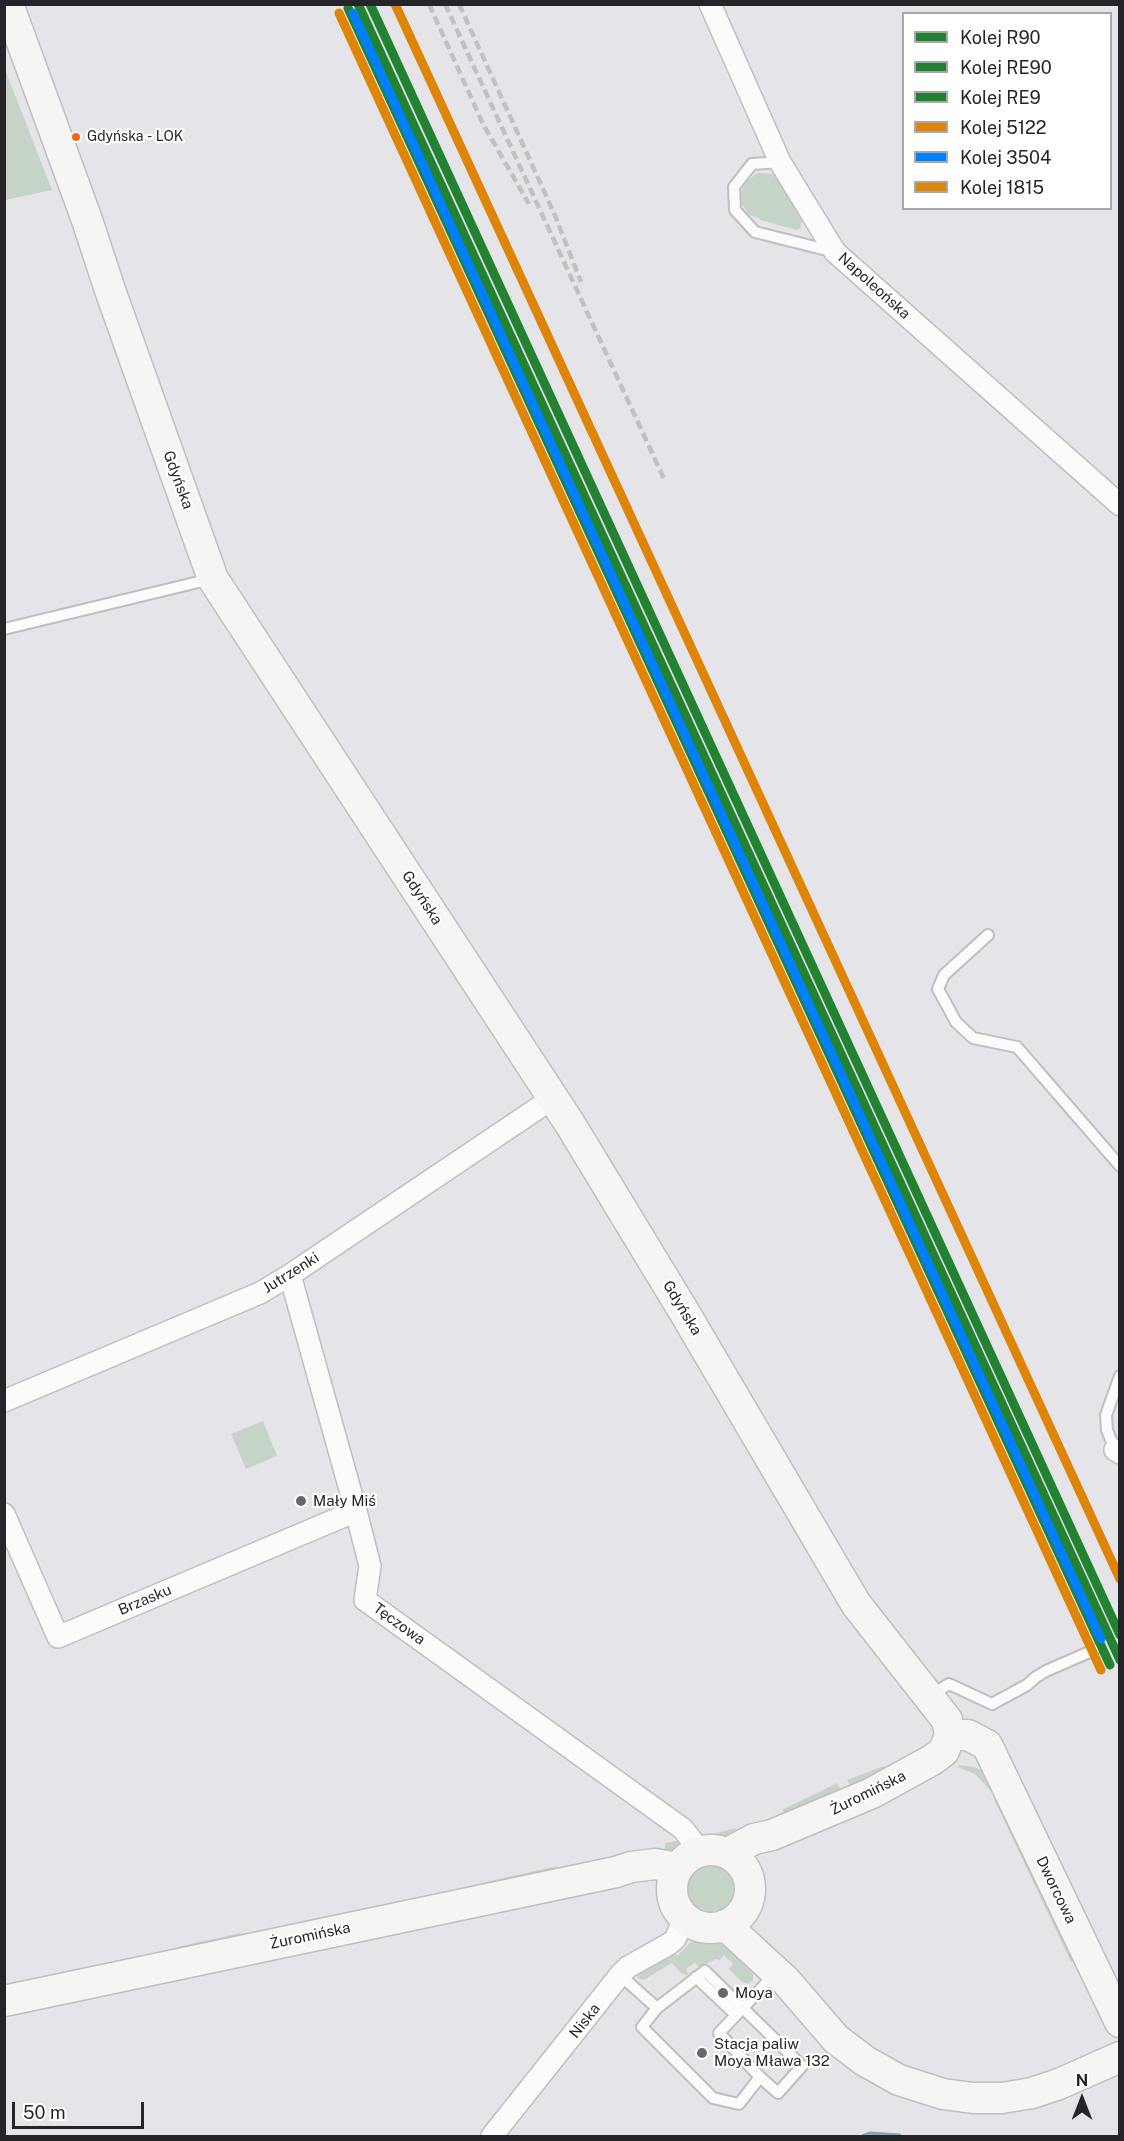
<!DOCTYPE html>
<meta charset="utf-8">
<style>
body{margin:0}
#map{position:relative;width:1124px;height:2141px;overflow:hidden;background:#e4e4e9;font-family:"Public Sans",sans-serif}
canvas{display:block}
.frame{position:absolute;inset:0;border:6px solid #252429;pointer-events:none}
.legend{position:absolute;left:902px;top:12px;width:210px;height:198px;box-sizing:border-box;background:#fff;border:2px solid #a8a7a9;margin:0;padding:8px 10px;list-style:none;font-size:18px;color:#252429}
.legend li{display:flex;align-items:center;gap:12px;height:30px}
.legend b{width:30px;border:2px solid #a8a7a9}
.north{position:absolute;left:1052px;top:2069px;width:60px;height:60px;-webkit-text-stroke:4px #fff;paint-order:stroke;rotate:0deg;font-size:16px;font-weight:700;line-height:24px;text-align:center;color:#252429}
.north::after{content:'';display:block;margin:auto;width:21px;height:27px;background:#252429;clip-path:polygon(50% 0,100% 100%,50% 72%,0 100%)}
.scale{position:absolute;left:12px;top:2102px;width:132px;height:27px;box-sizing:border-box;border:3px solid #252429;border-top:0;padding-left:8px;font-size:18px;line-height:21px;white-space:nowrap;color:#252429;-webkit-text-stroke:4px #fff;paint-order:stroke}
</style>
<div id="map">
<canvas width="1124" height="2141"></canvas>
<div class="frame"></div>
<ul class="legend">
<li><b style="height:8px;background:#238132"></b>Kolej R90</li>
<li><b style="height:8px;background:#238132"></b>Kolej RE90</li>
<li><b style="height:8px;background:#238132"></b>Kolej RE9</li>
<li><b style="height:8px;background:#de8406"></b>Kolej 5122</li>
<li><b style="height:8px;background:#0080ff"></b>Kolej 3504</li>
<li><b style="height:8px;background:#de8406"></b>Kolej 1815</li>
</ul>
<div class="north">N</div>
<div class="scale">50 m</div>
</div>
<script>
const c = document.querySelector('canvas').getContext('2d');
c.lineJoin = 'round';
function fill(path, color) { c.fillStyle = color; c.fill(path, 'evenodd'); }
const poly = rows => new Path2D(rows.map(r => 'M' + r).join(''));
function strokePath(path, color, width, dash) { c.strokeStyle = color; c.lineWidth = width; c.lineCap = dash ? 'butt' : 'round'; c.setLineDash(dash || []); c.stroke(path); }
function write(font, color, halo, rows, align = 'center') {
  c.font = font + ' "Public Sans",sans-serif'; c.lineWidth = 4.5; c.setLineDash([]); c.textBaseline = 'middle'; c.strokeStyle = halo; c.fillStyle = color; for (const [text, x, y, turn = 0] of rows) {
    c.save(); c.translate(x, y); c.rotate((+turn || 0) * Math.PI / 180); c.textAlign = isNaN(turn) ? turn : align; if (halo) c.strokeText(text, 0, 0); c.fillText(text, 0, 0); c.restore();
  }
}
const green = poly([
 [4,67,52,190,5,200,4,200],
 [757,173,773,174,784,183,802,222,800,228,797,230,764,221,748,214,742,204,741,193,745,183],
 [263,1421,277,1456,246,1469,231,1434],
 [960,1765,974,1767,981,1770,987,1775,995,1788,990,1790,975,1774,957,1767],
 [884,1766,885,1770,852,1788,847,1780],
 [837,1783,842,1791,786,1814,782,1810],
 [999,1797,1076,1961,1071,1962,994,1799],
 [736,1828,738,1834,723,1844,702,1843,697,1838],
 [686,1839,685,1850,678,1854,662,1856,666,1843],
 '685 1889a25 25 0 1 1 50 0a25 25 0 1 1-50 0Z',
 [557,1866,558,1870,488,1885,486,1882],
 [395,1902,395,1905,299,1926,298,1922],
 [241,1933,242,1936,179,1952,177,1947],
 [698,1941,718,1943,727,1947,753,1974,753,1980,748,1984,741,1981,729,1969,733,1964,724,1955,720,1960,716,1959,699,1968,695,1962,686,1969,689,1974,686,1975,680,1972,672,1963,645,1979,642,1980,638,1978,640,1970,672,1951,677,1956,691,1942]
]);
const stream = poly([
 [864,2136,870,2134,899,2136]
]);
const lane = poly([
 [780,162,752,164,734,187,735,210,755,232,831,251],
 [4,629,211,579],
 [988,935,944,975,938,989,956,1022,973,1038,1017,1047,1120,1166],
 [1115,1450,1107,1430,1106,1415,1120,1376],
 [931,1695,949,1684,992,1704,1027,1685,1036,1677,1046,1671,1094,1650],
 [620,1975,657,2008,705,1971,802,2066,778,2093,760,2077],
 [696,1977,736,2015],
 [657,2008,642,2027,713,2098,739,2104,760,2077,719,2033,775,1974]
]);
const street = poly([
 [710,4,780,162,835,252,1120,505],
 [290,1275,356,1511,370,1566,365,1600,683,1829,700,1851],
 [4,1401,260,1293,290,1275,553,1098],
 [1115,1450,1120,1453],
 [4,1514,58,1637,356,1511],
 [492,2136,620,1975,628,1967,669,1944,675,1939,685,1918]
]);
const secondary = poly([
 [8,4,87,220,110,290,213,579,570,1124,683,1310,856,1604,947,1720,950,1735,944,1751,932,1760,872,1793,772,1835,754,1839,728,1853],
 [950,1735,968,1735,987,1745,1120,2022],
 '672 1889a39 39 0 1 1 78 0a39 39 0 1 1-78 0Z',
 [725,1925,786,1981,836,2039,865,2061,899,2080,943,2094,973,2098,1002,2098,1032,2093,1059,2084,1120,2057],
 [4,2001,616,1872,631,1867,655,1864,678,1868]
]);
const rail = poly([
 [429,4,483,124,529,204],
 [445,4,665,481],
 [459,4,554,213,581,282]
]);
const rail1 = poly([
 [358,4,1120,1660]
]);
const rail2 = poly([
 [348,8,1110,1665]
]);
const rail3 = poly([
 [370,4,1120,1635]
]);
const rail4 = poly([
 [339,13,1101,1670]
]);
const rail5 = poly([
 [353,13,1101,1639]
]);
const rail6 = poly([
 [395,4,1120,1579]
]);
const markers = [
 [76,137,5,"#f26522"],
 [301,1501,6,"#68676c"],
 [723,1993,6,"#68676c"],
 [702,2053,6,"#68676c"]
];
const busNames = [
 ["Gdyńska - LOK",87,137]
];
const streetNames = [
 ["Napoleońska",874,286,42],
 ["Gdyńska",178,480,70],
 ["Gdyńska",422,898,57],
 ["Jutrzenki",291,1273,-32],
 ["Gdyńska",682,1308,59],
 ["Brzasku",145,1600,-23],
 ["Tęczowa",399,1624,36],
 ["Żuromińska",868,1793,-26],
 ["Dworcowa",1056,1890,64],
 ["Żuromińska",310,1936,-12],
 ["Niska",585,2021,-52]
];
const poiNames = [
 ["Mały Miś",313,1501],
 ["Moya",735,1993],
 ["Stacja paliw",714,2044],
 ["Moya Mława 132",714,2061]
];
fill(green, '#c5d4c7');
strokePath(stream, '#82aab4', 5);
strokePath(lane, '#bfbfc2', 14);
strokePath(street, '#bfbfc2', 24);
strokePath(secondary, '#bfbfc2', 33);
strokePath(lane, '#fbfbfc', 10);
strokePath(street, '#fbfbfc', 21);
strokePath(secondary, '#f7f5f3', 30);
strokePath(rail, '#c1c1c3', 4.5, [9, 4.5]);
strokePath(rail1, '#238132', 9);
strokePath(rail2, '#238132', 9);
strokePath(rail3, '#238132', 9);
strokePath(rail4, '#de8406', 9);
strokePath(rail5, '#0080ff', 9);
strokePath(rail6, '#de8406', 9);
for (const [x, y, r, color] of markers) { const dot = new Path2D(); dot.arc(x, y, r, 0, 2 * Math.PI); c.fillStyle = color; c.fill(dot); strokePath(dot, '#fff', 2); }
write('14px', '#252429', '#fff', busNames, 'left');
write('15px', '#252429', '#fff', streetNames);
write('15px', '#252429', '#fff', poiNames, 'left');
</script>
